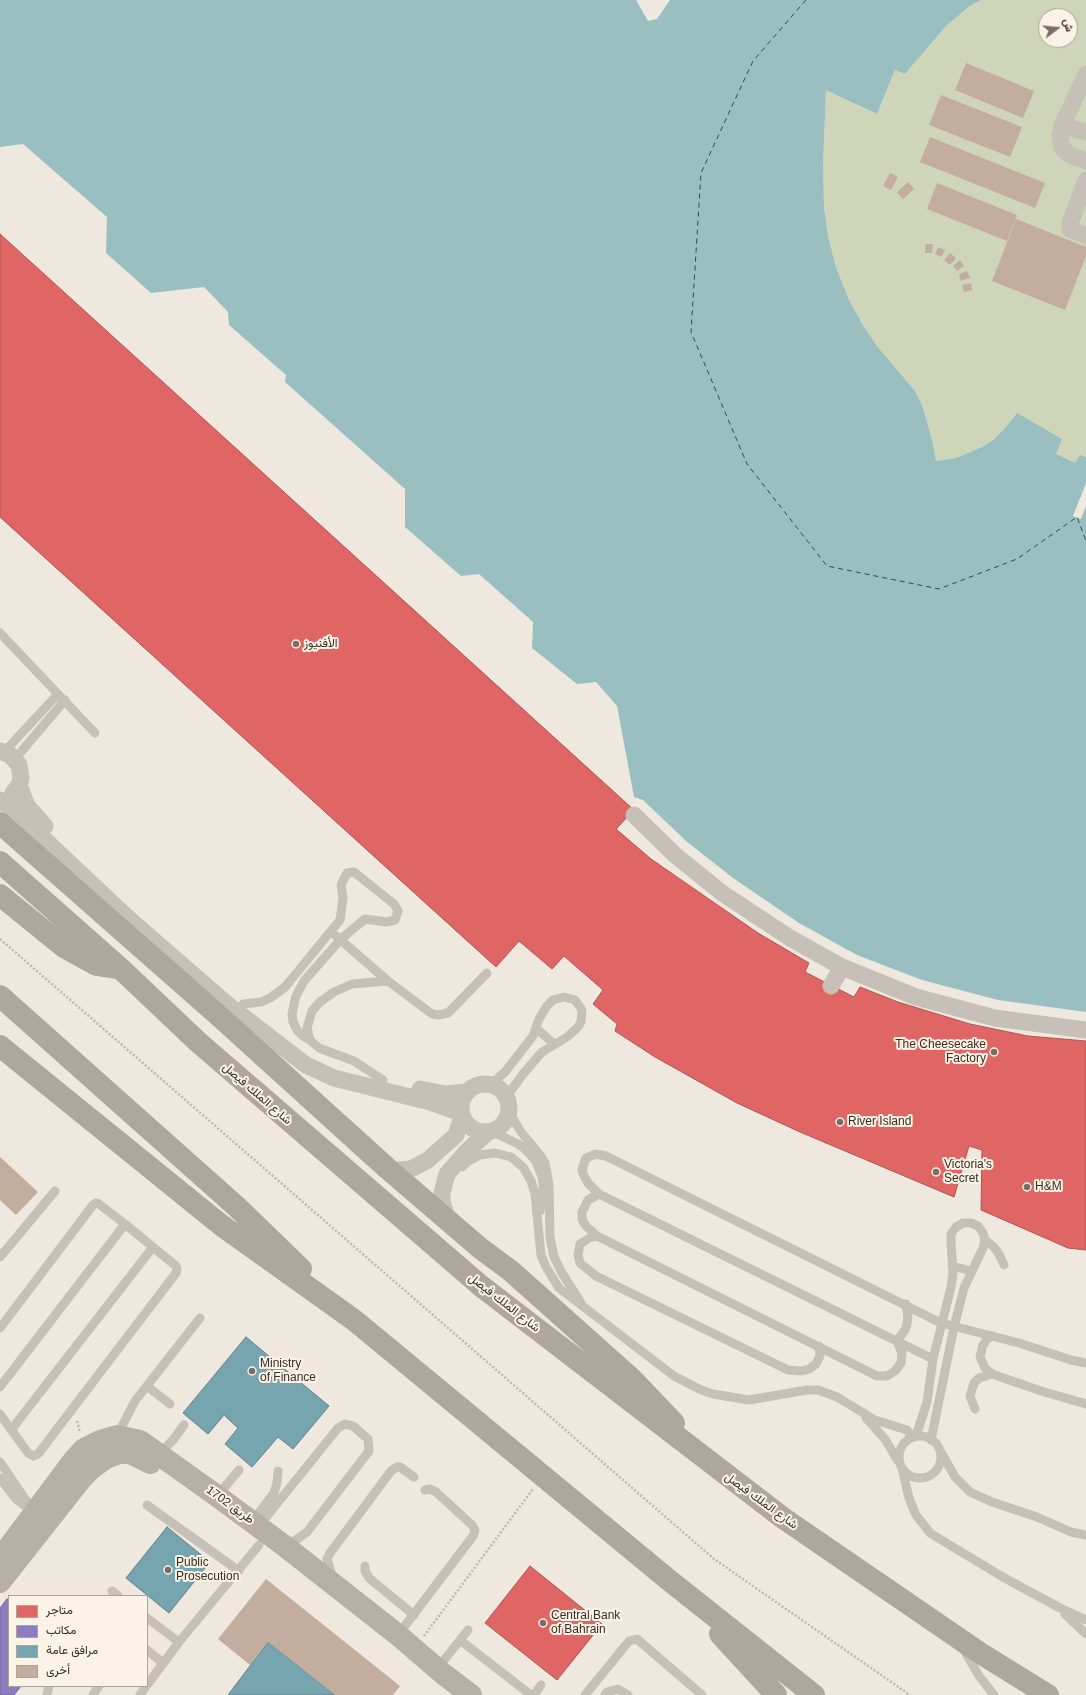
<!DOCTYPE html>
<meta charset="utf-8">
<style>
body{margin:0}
#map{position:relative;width:1086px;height:1695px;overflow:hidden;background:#eee8df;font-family:Arial,Vazirmatn,sans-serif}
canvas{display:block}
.legend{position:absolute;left:8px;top:1595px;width:140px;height:92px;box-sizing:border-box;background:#fbf3e6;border:1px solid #ada499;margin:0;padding:5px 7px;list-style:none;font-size:12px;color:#382d26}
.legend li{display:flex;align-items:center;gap:8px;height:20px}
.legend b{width:20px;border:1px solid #ada499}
.north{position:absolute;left:1038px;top:8px;width:40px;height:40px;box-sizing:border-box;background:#fbf3e6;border:1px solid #ada499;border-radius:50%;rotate:74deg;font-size:11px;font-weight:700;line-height:16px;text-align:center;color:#382d26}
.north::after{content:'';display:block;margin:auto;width:14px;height:18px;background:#786e67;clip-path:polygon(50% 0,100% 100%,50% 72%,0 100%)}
</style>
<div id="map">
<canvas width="1086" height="1695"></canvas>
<ul class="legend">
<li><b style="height:11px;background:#e06666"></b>متاجر</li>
<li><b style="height:11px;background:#8e7cc3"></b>مكاتب</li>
<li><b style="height:11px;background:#76a5af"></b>مرافق عامة</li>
<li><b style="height:11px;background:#c3ad9f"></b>أخرى</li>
</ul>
<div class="north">ش</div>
</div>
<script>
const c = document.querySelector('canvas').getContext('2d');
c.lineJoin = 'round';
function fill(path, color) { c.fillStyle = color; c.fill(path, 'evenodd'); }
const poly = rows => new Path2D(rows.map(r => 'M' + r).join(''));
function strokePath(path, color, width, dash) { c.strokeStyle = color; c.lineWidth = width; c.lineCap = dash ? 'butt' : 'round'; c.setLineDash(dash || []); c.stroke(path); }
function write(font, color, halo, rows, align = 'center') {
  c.font = font + ' Arial,Vazirmatn,sans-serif'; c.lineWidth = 4; c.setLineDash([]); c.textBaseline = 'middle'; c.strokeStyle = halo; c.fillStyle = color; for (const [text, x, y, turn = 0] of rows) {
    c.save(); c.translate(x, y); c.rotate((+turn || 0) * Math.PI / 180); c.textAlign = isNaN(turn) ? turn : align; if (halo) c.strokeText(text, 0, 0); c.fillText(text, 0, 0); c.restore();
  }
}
const green = poly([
 [981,0,1086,0,1086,457,1080,455,1075,464,1055,454,1017,413,1004,429,993,440,982,447,956,458,936,461,932,439,922,405,915,391,877,346,864,327,849,300,836,267,828,236,824,207,823,165,826,90,877,114,895,70,905,74,946,26,970,6],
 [1046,16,1070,16,1070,40,1046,40]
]);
const water = poly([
 [0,0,636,0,648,21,657,19,670,0,981,0,970,6,946,26,905,74,895,70,877,114,826,90,823,165,824,207,828,236,836,267,849,300,864,327,877,346,915,391,922,405,932,439,936,461,956,458,982,447,993,440,1004,429,1017,413,1062,439,1056,454,1075,463,1080,455,1086,457,1086,1012,998,1000,922,980,857,955,799,923,733,878,686,841,643,800,634,797,617,706,596,682,577,684,532,648,533,622,479,574,461,576,405,527,405,489,285,382,286,375,229,325,228,312,204,287,151,293,106,253,107,217,23,144,0,147]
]);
const pier = poly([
 [1086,483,1086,506,1081,519,1073,516]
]);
const shops = poly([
 [0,234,634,810,616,829,651,859,758,933,809,963,805,972,854,997,860,987,898,1002,970,1024,1028,1036,1086,1041,1086,1250,1068,1248,981,1210,982,1150,969,1146,954,1197,800,1132,737,1103,655,1057,615,1031,617,1024,593,1004,603,990,564,956,552,969,519,941,496,967,0,517,0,234],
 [530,1566,602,1624,557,1680,485,1623,530,1566]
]);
const offices = poly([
 [7,1599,9,1601,9,1686,21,1686,14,1695,0,1695,0,1608,7,1599]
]);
const public = poly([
 [246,1337,329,1406,293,1449,278,1437,252,1467,225,1444,238,1428,224,1415,208,1434,183,1413,246,1337],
 [167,1527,210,1562,169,1613,126,1578,167,1527],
 [268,1642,335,1695,228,1695,268,1642]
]);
const ferry = poly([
 [806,0,753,61,701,173,691,332,747,464,827,566,939,589,1017,559,1077,517,1086,541]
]);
const building = poly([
 [966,63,1034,91,1023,118,955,90],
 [941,95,1022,127,1010,157,929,125],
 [930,137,1045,183,1035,208,920,162],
 [890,173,898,177,891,190,883,186],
 [908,182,914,189,903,199,897,192],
 [937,183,1017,215,1007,241,927,209],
 [1016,219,1086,247,1086,256,1065,310,992,281],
 [926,244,933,244,932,253,925,253],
 [938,247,945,250,941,257,935,254],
 [950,253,956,258,950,265,944,260],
 [960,260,964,266,957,271,953,266],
 [967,271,970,278,961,281,959,274],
 [971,283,972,290,964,292,962,285],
 [0,1157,38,1192,16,1215,0,1200],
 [266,1579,400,1686,393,1695,335,1695,268,1642,250,1665,218,1639]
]);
const path = poly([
 [0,939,714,1559,910,1695],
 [77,1421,80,1432],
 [424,1636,533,1489]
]);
const lane = poly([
 [0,633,95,733],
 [4,752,58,694],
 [15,759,65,700],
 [336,936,388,981,432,1014,439,1015,448,1013,487,973],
 [243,1004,261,1002,270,998,285,987,340,920,343,898,341,885,347,873,354,872,394,904,398,911,395,920,386,922,365,919,341,939,304,981,296,996,292,1014,293,1022,297,1030,303,1036,310,1040],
 [537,1029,554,1044],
 [383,1080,354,1061,319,1048,310,1040,307,1028,312,1011,320,1002,334,992,352,984,388,981],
 [491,1084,505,1072,533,1036,539,1019,547,1006,553,1000,564,997,575,1000,582,1010,581,1022,578,1027,567,1037,542,1052,523,1074,507,1096],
 [509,1112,521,1132,540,1155,545,1163,549,1184,550,1237,554,1257,562,1273,581,1303],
 [491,1131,518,1144,524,1148,535,1160,541,1174,543,1182,543,1190,540,1211],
 [462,1167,467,1162,480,1155,495,1153,511,1157,523,1167,531,1181,535,1194,541,1255,546,1267,559,1288,674,1376,699,1389,713,1394,749,1400,807,1390,818,1390,837,1397,875,1420,907,1430,912,1437],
 [599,1194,588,1200,582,1212,582,1219,585,1225,597,1236,877,1376,887,1376,895,1371,901,1363,902,1353,897,1341],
 [597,1236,591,1237,580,1244,578,1255,580,1263,596,1276,788,1370,802,1371,809,1369,816,1364,820,1356,819,1346],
 [985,1240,994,1247,999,1254,1004,1265],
 [0,1257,55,1191],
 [952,1266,971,1271],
 [0,1328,93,1205,96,1203,99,1204,125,1224,176,1266,177,1269,176,1273,38,1454,33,1456,28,1453,0,1414],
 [993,1336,987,1339,983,1345,980,1357,985,1368,992,1374,1041,1391,1086,1404],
 [897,1341,905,1330,907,1324,908,1317,906,1304],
 [933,1359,599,1194,588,1183,584,1176,582,1170,586,1158,596,1154,606,1156,941,1323,1019,1343,1071,1360,1086,1363],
 [0,1387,125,1224],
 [148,1387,170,1404],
 [975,1409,970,1396,974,1383,979,1378,992,1374],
 [866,1418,885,1439,898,1461],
 [11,1430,153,1247],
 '899 1457a21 21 0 1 1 42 0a21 21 0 1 1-42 0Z',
 [117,1436,135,1401,200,1318],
 [916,1436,927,1402,933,1359,951,1287,953,1273,951,1242,951,1234,956,1227,963,1223,971,1223,978,1226,983,1233,985,1240,983,1248,964,1288,954,1327,931,1440],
 [941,1452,955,1477,970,1492,992,1502,1037,1517,1071,1532,1086,1535],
 [159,1454,173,1440,184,1425],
 [0,1462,34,1512],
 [902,1468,909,1498,916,1515,930,1533,1001,1576,1060,1608,1086,1620],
 [0,1478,16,1499,31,1510],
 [217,1496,239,1470],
 [147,1505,239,1571],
 [252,1522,274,1493,277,1483,278,1471],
 [259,1526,338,1428,345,1424,353,1426,368,1439,369,1451,307,1532,286,1547],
 [365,1566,365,1571,369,1578,414,1615],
 [333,1579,327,1559,330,1553,391,1471,397,1467,400,1467,414,1477],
 [112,1591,118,1596],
 [1065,1614,1086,1634],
 [147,1618,179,1642],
 [398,1635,473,1536,475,1530,472,1525,436,1492,430,1489,425,1490],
 [460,1640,468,1630],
 [963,1648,979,1676,994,1695],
 [147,1650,163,1663],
 [441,1670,441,1664,460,1640,531,1695],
 [147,1685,179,1642,259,1545],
 [47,1695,49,1686],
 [93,1695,99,1686],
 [140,1695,146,1686],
 [534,1695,541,1685],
 [585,1695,629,1641,637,1639,702,1695],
 [605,1695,607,1692,618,1689,628,1695]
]);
const street = poly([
 [1086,74,1062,126,1060,136,1062,148,1070,155,1086,161],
 [1062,126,1086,132],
 [1086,180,1070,223,1070,229,1086,236],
 [0,751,10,755,19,765,21,778,19,785,13,793],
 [19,785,27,806,45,826],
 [0,800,13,810,130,920,228,1005,306,1065,334,1078,430,1102,461,1113],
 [634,815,675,855,722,893,790,938,842,967,916,997,995,1018,1086,1030],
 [831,986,842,967],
 '461 1108a24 24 0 1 1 48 0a24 24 0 1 1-48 0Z',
 [420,1089,446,1094,465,1092],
 [388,1169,396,1170,411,1169,428,1160,456,1135,462,1117],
 [448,1221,442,1202,442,1193,447,1174,466,1152,488,1132]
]);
const secondary = poly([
 [0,1559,73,1461,84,1449,100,1441,117,1436,140,1441,217,1496,286,1547,398,1635,442,1673,471,1695],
 [0,1582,82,1478,92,1468,106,1458,119,1453,130,1453,150,1463]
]);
const highway = poly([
 [0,823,218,1015,388,1169,480,1248,511,1271,633,1380,674,1423],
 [0,862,121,969,198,1042,481,1286,783,1518,980,1653,1048,1695],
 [0,895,64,947,97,965,116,968],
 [0,996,237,1207,301,1269],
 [0,1046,221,1225,354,1320,670,1581,814,1695],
 [720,1634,776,1695]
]);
const markers = [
 [296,644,4,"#786e67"],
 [994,1052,4,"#786e67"],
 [840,1122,4,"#786e67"],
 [936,1172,4,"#786e67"],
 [1027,1187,4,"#786e67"],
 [252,1371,4,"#786e67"],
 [168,1570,4,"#786e67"],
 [543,1623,4,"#786e67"]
];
const poiNames = [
 ["الأفنيوز",304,644],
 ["The Cheesecake",986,1045,"right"],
 ["Factory",986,1059,"right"],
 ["River Island",848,1122],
 ["Victoria's",944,1165],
 ["Secret",944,1179],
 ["H&M",1035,1187],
 ["Ministry",260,1364],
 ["of Finance",260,1378],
 ["Public",176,1563],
 ["Prosecution",176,1577],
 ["Central Bank",551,1616],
 ["of Bahrain",551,1630]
];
const streetNames = [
 ["شارع الملك فيصل",257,1094,41],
 ["شارع الملك فيصل",504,1303,38],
 ["شارع الملك فيصل",761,1501,36],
 ["طريق 1702",230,1505,36]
];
fill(green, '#ced5b8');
fill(water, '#99bfc1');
fill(pier, '#eee8df');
fill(shops, '#e06666');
strokePath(shops, '#ae5553', 1);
fill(offices, '#8e7cc3');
strokePath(offices, '#746494', 1);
fill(public, '#76a5af');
strokePath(public, '#638186', 1);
strokePath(ferry, '#18545e', 1, [5, 4]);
fill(building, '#c3ad9f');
strokePath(path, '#bfb8b1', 2.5, [2, 2]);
strokePath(lane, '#c7c0b8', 9);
strokePath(street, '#c7c0b8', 17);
strokePath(secondary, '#b7b0a9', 22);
strokePath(highway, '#ada79f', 22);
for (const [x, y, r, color] of markers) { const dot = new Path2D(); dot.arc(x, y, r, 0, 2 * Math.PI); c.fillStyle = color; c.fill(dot); strokePath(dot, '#fbf3e6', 1.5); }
write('12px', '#382d26', '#fbf3e6', poiNames, 'left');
write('12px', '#382d26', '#fbf3e6', streetNames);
</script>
